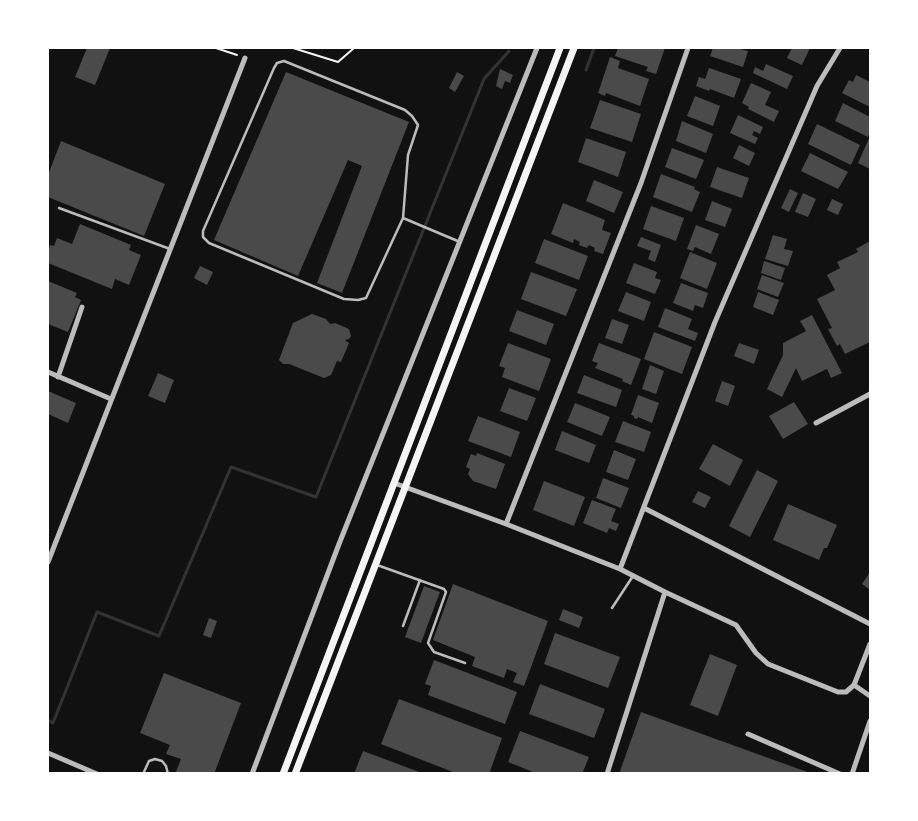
<!DOCTYPE html>
<style>
body{margin:0}
#map{position:relative;width:918px;height:821px;overflow:hidden;background:#111;font-family:"Exo 2",sans-serif}
canvas{display:block}
.frame{position:absolute;inset:0;border:49px solid #fff;pointer-events:none}
</style>
<div id="map">
<canvas width="918" height="821"></canvas>
<div class="frame"></div>
</div>
<script>
const c = document.querySelector('canvas').getContext('2d');
c.lineJoin = 'round';
const poly = rows => new Path2D(rows.map(r => 'M' + r).join(''));
function strokePath(path, color, width, dash) { c.strokeStyle = color; c.lineWidth = width; c.lineCap = dash ? 'butt' : 'round'; c.setLineDash(dash || []); c.stroke(path); }
function fill(path, color) { c.fillStyle = color; c.fill(path, 'evenodd'); }
const stream = poly([
 [586,70,594,48],
 [48,720,53,723,97,612,159,636,231,467,316,497,484,79,509,51]
]);
const building = poly([
 [87,48,110,48,95,85,75,77],
 [618,48,665,48,656,74,646,71,648,67,615,56],
 [713,48,737,48,748,51,743,67,710,56],
 [792,48,810,48,802,65,787,58],
 [610,57,620,61,618,68,649,79,640,106,606,93,605,96,598,93],
 [766,64,793,76,787,89,753,73,755,67,763,71],
 [709,68,741,79,734,98,710,89,709,91,696,86,699,77,705,79],
 [500,69,513,75,510,83,505,81,502,89,496,86],
 [286,72,409,122,342,293,317,283,362,166,348,160,298,276,214,240],
 [457,72,464,76,455,92,449,88],
 [856,75,870,82,870,107,842,93,849,80,853,82],
 [751,83,771,92,765,105,779,111,774,122,748,109,749,107,742,103],
 [695,96,720,106,713,126,687,116],
 [600,100,641,114,632,142,590,128],
 [843,103,870,117,870,131,868,137,835,121],
 [738,115,763,127,760,134,754,131,752,135,758,138,755,144,730,133],
 [682,121,713,134,706,153,676,141],
 [817,124,860,145,851,165,808,144],
 [870,136,870,169,858,163],
 [586,138,626,152,618,177,578,162],
 [61,141,165,184,144,236,48,197,48,175],
 [739,145,755,153,749,166,733,158],
 [672,148,704,160,696,179,665,167],
 [810,153,848,172,838,189,801,171],
 [717,167,749,178,742,198,710,187],
 [661,174,695,187,694,189,700,192,692,212,653,197],
 [594,180,623,192,614,213,586,201],
 [790,189,798,193,789,212,781,208],
 [803,193,816,199,808,217,795,212],
 [832,199,843,204,838,215,827,210],
 [712,201,732,209,725,227,705,220],
 [563,203,605,220,602,230,611,233,603,254,594,251,595,248,589,245,587,248,579,245,580,242,574,239,573,243,551,234],
 [651,206,684,218,676,241,643,229],
 [80,224,131,245,129,250,141,255,129,285,115,279,112,289,48,263,48,252,50,245,54,246,57,238,72,244],
 [696,225,719,234,711,254,695,247,693,251,687,249],
 [773,235,787,239,784,249,793,251,788,266,765,259],
 [641,237,661,245,655,262,648,259,651,251,637,246],
 [544,239,588,256,579,280,535,263],
 [870,241,870,342,845,354,840,344,837,346,828,329,832,328,817,299,835,290,827,275,840,268,837,262,858,252,856,249],
 [690,252,717,263,707,289,680,278],
 [764,261,785,268,781,280,761,273],
 [634,263,657,272,655,278,661,280,655,294,626,283],
 [200,266,213,272,207,285,194,278],
 [531,272,577,289,566,316,521,299],
 [762,275,784,283,778,297,757,289],
 [48,281,77,293,75,297,81,300,68,332,48,324],
 [681,283,708,293,703,308,695,305,693,311,673,303],
 [626,292,651,302,644,321,618,311],
 [758,292,779,300,773,315,753,307],
 [665,308,692,319,688,329,698,333,695,341,658,327],
 [517,310,554,324,546,345,509,331],
 [312,314,326,319,330,324,335,323,349,329,351,336,349,339,345,340,349,343,341,362,337,361,331,375,324,378,289,364,283,364,279,360,293,323],
 [812,315,842,373,831,378,827,369,802,381,796,368,782,397,767,389,783,355,783,343,806,331,800,321],
 [612,319,629,325,622,344,605,338],
 [654,332,692,347,682,374,644,359],
 [508,343,551,359,539,391,502,377,505,368,499,366],
 [599,343,641,359,631,385,622,381,623,379,595,368,598,363,592,361],
 [739,343,759,350,754,364,734,356],
 [650,365,664,371,656,394,642,389],
 [158,373,174,380,165,403,148,396],
 [584,375,622,390,616,407,577,393],
 [722,381,735,386,728,406,715,401],
 [509,388,536,398,527,421,500,411],
 [48,391,76,403,68,423,48,414],
 [638,395,659,403,652,423,638,417,637,419,634,418,634,416,631,415],
 [794,402,808,424,783,439,769,416],
 [575,403,610,417,602,436,567,422],
 [478,416,520,432,511,457,468,441],
 [623,421,651,432,644,452,615,442],
 [562,431,596,445,589,463,555,450],
 [713,444,743,460,730,486,699,469],
 [614,450,636,459,628,480,606,472],
 [477,453,505,464,496,489,473,481,468,474,470,469,466,467,471,454,476,456],
 [757,470,778,481,750,537,729,526],
 [603,478,629,488,621,508,596,498],
 [544,481,585,497,574,526,533,510],
 [698,491,711,497,705,508,692,502],
 [592,500,616,509,611,521,619,524,616,531,609,528,607,533,583,523],
 [788,504,837,525,827,548,824,548,819,560,773,540],
 [870,572,870,590,862,584],
 [453,584,548,621,524,686,513,682,517,673,507,669,504,678,472,666,475,657,433,640],
 [424,586,440,592,421,643,405,637],
 [563,609,583,617,579,628,559,620],
 [209,618,217,621,211,638,203,635],
 [555,633,620,657,608,688,544,664],
 [710,654,737,665,718,716,690,705],
 [434,660,517,692,505,724,428,695,431,686,425,684],
 [164,673,241,703,214,774,175,774,181,759,166,754,170,745,140,733],
 [540,684,605,709,594,738,529,714],
 [399,699,502,738,489,774,458,774,381,744],
 [641,712,810,773,810,774,619,774],
 [520,731,589,757,582,774,538,774,508,762],
 [363,751,422,773,422,774,354,774]
]);
const path = poly([
 [216,48,237,55],
 [293,48,338,62,354,48]
]);
const service = poly([
 [59,208,170,249],
 [403,218,408,155,418,125,412,116,405,110,284,61,277,63,274,68,203,231,203,237,209,243,344,299,358,300,366,298,403,218,460,242],
 [377,565,444,589,446,592,428,643,434,652,465,663],
 [612,608,633,576],
 [403,626,420,580],
 [143,774,149,761,155,759,162,761,166,766,168,774]
]);
const minor = poly([
 [48,372,111,399],
 [58,377,82,307],
 [816,423,870,394],
 [394,483,506,524,620,569,665,592,607,774],
 [644,508,870,624],
 [506,524,641,183,688,48],
 [48,562,245,58],
 [620,569,715,322,817,86,840,48],
 [665,592,736,625,756,653,768,664,838,692,846,692,854,685,870,644],
 [854,685,870,696],
 [748,734,840,774],
 [48,753,97,774],
 [252,774,339,544,537,48],
 [852,774,870,721]
]);
const secondary = poly([
 [283,774,560,48],
 [295,774,574,48]
]);
strokePath(stream, '#333', 3);
fill(building, '#4a4a4a');
strokePath(path, '#f5f5f5', 2);
strokePath(service, '#bcbcbc', 2.5);
strokePath(minor, '#bcbcbc', 5);
strokePath(secondary, '#f5f5f5', 7);
</script>
